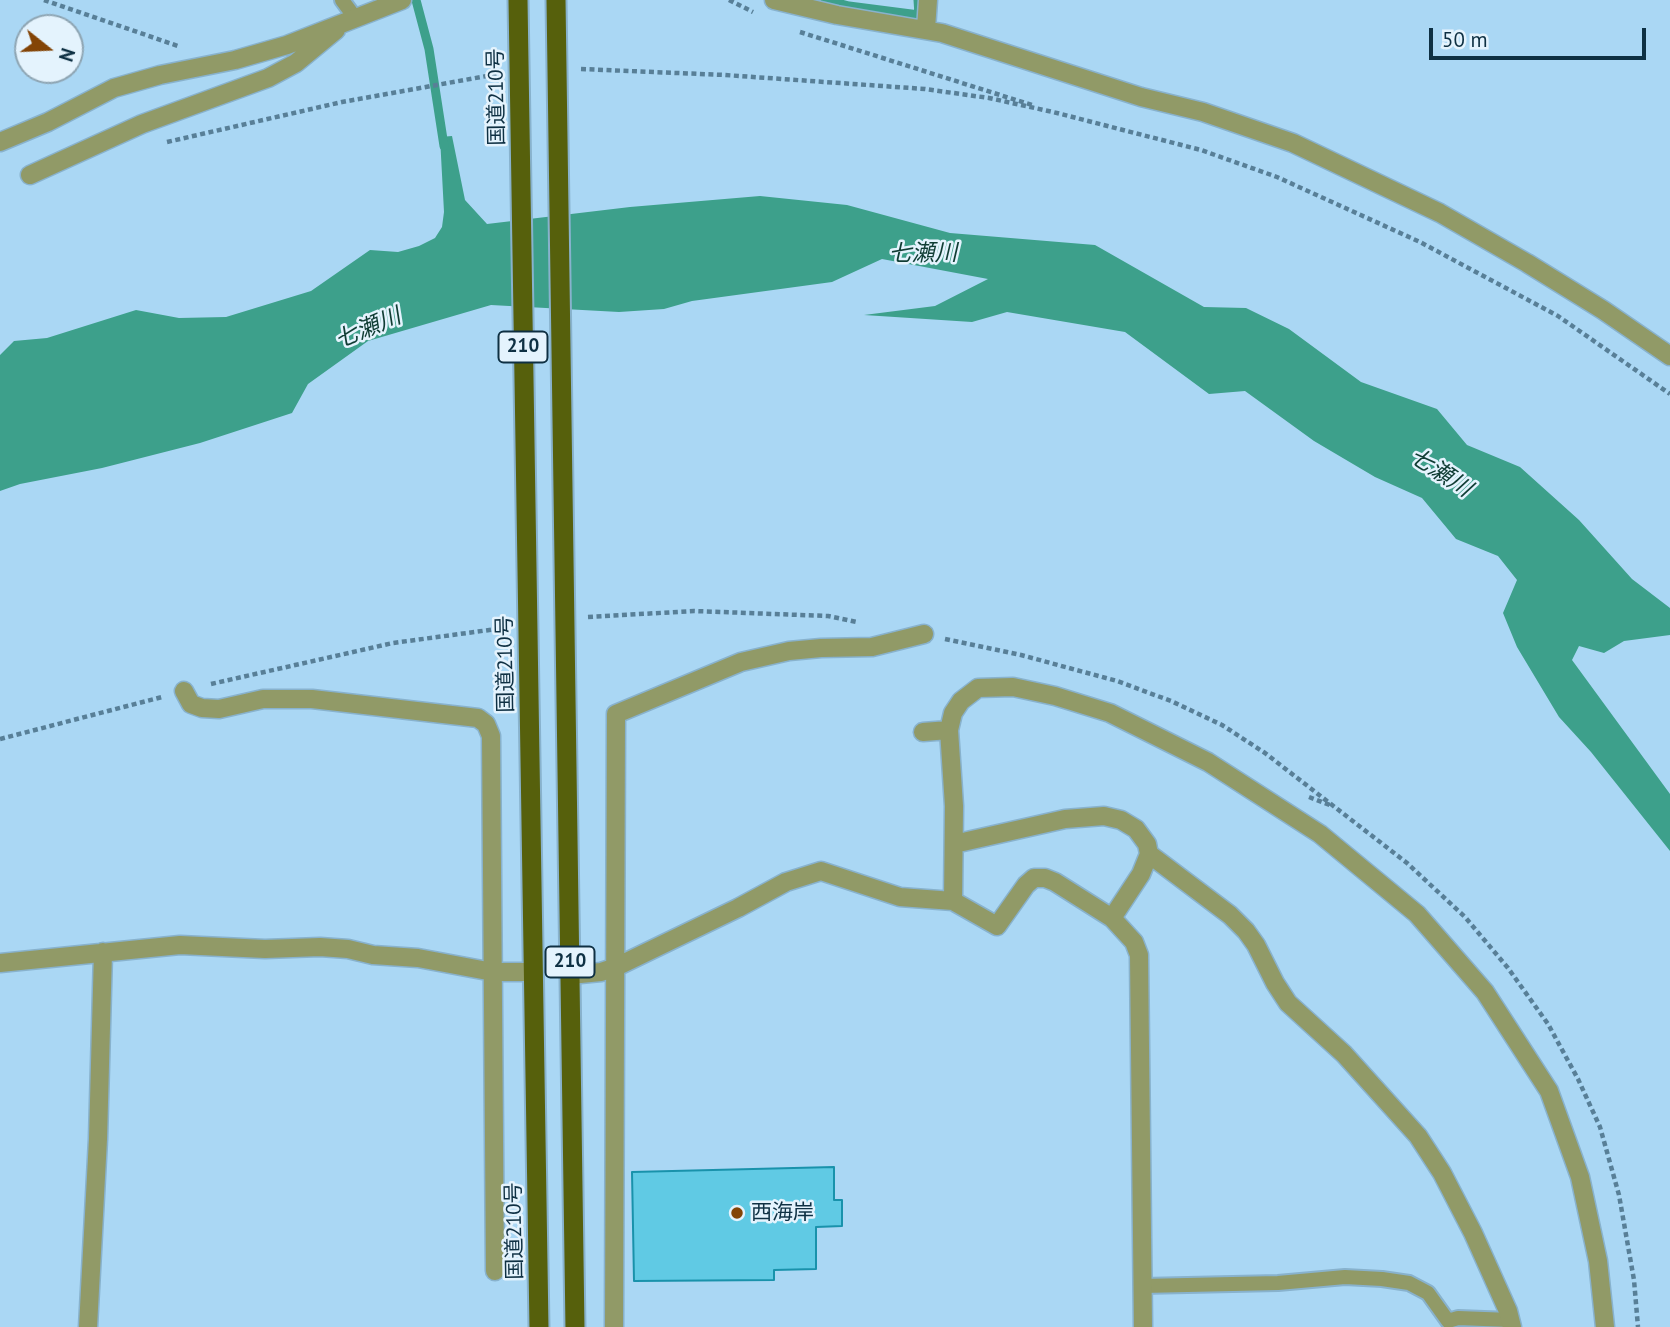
<!DOCTYPE html>
<meta charset="utf-8">
<style>
body{margin:0}
#map{position:relative;width:1670px;height:1327px;overflow:hidden;background:#aad7f4;font-family:"PT Sans",sans-serif}
canvas{display:block}
.north{position:absolute;left:14px;top:14px;width:70px;height:70px;box-sizing:border-box;background:#e4f3fd;border:2px solid #8ea5b3;border-radius:50%;rotate:108deg;font-size:19px;font-weight:700;line-height:28px;text-align:center;color:#0e3043}
.north::after{content:'';display:block;margin:auto;width:24px;height:32px;background:#834406;clip-path:polygon(50% 0,100% 100%,50% 72%,0 100%)}
.scale{position:absolute;left:1429px;top:28px;width:217px;height:32px;box-sizing:border-box;border:4px solid #0e3043;border-top:0;padding-left:9px;font-size:21px;line-height:24px;white-space:nowrap;color:#0e3043;-webkit-text-stroke:5px #e4f3fd;paint-order:stroke}
</style>
<div id="map">
<canvas width="1670" height="1327"></canvas>
<div class="north">N</div>
<div class="scale">50 m</div>
</div>
<script>
const c = document.querySelector('canvas').getContext('2d');
c.lineJoin = 'round';
function fill(path, color) { c.fillStyle = color; c.fill(path, 'evenodd'); }
const poly = rows => new Path2D(rows.map(r => 'M' + r).join(''));
function strokePath(path, color, width, dash) { c.strokeStyle = color; c.lineWidth = width; c.lineCap = dash ? 'butt' : 'round'; c.setLineDash(dash || []); c.stroke(path); }
function write(font, color, halo, rows, align = 'center') {
  c.font = font + ' "PT Sans","Noto Sans JP",sans-serif'; c.lineWidth = 5; c.setLineDash([]); c.textBaseline = 'middle'; c.strokeStyle = halo; c.fillStyle = color; for (const [text, x, y, turn = 0] of rows) {
    c.save(); c.translate(x, y); c.rotate((+turn || 0) * Math.PI / 180); c.textAlign = isNaN(turn) ? turn : align; if (halo) c.strokeText(text, 0, 0); c.fillText(text, 0, 0); c.restore();
  }
}
const water = poly([
 [452,136,465,200,487,224,630,207,760,196,847,205,950,233,1095,245,1204,307,1246,308,1289,329,1361,382,1437,409,1467,445,1520,467,1579,520,1632,579,1670,608,1670,635,1624,641,1604,653,1579,646,1572,660,1670,794,1670,851,1591,752,1559,717,1517,647,1503,613,1517,580,1498,556,1456,539,1422,498,1375,477,1314,441,1245,391,1209,394,1125,332,1007,312,972,322,864,315,935,306,988,279,882,259,832,282,692,301,664,309,619,312,491,305,368,341,308,384,292,413,200,443,102,468,20,484,0,491,0,355,14,341,47,338,136,310,179,318,226,317,311,291,370,250,398,252,419,246,435,238,442,227,444,212,440,137]
]);
const stream = poly([
 [416,0,429,49,444,146],
 [825,0,849,6,919,15,918,0]
]);
const building = poly([
 [834,1167,834,1200,842,1200,842,1226,816,1227,816,1269,774,1270,774,1280,634,1281,632,1172,834,1167]
]);
const path = poly([
 [44,0,178,46],
 [729,0,753,12],
 [800,32,1032,105],
 [581,69,725,75,925,89,989,98,1053,112,1201,150,1277,177,1420,242,1558,316,1670,394],
 [167,142,342,102,498,74],
 [588,617,694,611,828,616,857,622],
 [945,639,1021,655,1117,681,1171,701,1222,725,1265,753,1407,863,1465,917,1508,968,1548,1024,1578,1079,1600,1127,1619,1195,1634,1280,1638,1327],
 [211,684,393,643,504,628],
 [0,739,162,697],
 [1309,797,1330,805]
]);
const service = poly([
 [342,0,356,19],
 [1142,1286,1278,1283,1345,1277,1382,1279,1409,1283,1428,1293,1448,1321,1458,1318,1510,1320]
]);
const minor = poly([
 [774,0,837,15,942,33,1141,97,1203,112,1293,143,1440,213,1527,263,1603,310,1670,356],
 [926,29,928,0],
 [0,142,48,122,114,88,160,75,235,60,287,45,402,0],
 [30,175,142,124,268,78,296,63,336,30],
 [184,691,191,704,202,708,219,709,263,699,312,699,478,718,486,724,491,736,495,1271],
 [949,730,953,713,961,701,978,688,1013,687,1055,696,1110,713,1208,762,1320,834,1417,914,1485,992,1549,1091,1580,1177,1598,1261,1605,1327],
 [923,732,949,730,954,806,953,901],
 [954,844,1065,819,1104,816,1121,820,1136,829,1147,844,1149,854,1141,874,1112,918],
 [1149,854,1230,915,1246,931,1256,945,1275,983,1288,1003,1344,1054,1418,1136,1442,1173,1473,1233,1508,1311,1512,1327],
 [0,963,180,945,265,949,320,947,348,949,373,955,418,958,493,972,533,972],
 [570,975,601,972,616,967,738,908,786,882,821,871,900,897,953,901,997,926,1026,885,1034,878,1045,878,1055,882,1112,918,1134,942,1139,955,1143,1327],
 [88,1327,98,1139,103,952],
 [614,1327,616,714,741,662,789,651,821,648,872,647,924,634]
]);
const trunk = poly([
 [518,0,539,1327],
 [556,0,575,1327]
]);
const markers = [
 [737,1213,7,"#834406"]
];
const shields = [
 [523,347,49],
 [570,962,49]
];
const shieldNames = [
 ["210",523,347],
 ["210",570,962]
];
const streetNames = [
 ["国道210号",497,97,-91],
 ["国道210号",506,664,-91],
 ["国道210号",515,1231,-91]
];
const poiNames = [
 ["西海岸",751,1213]
];
const waterNames = [
 ["七瀬川",923,254,-1],
 ["七瀬川",368,329,-23],
 ["七瀬川",1440,473,33]
];
fill(water, '#3da08b');
strokePath(stream, '#3da08b', 9);
fill(building, '#60cae4');
strokePath(building, '#1992ab', 2);
strokePath(service, '#88b2cd', 18);
strokePath(minor, '#88b2cd', 21);
strokePath(trunk, '#88b2cd', 23);
strokePath(path, '#587f97', 4.5, [5, 3.5]);
strokePath(service, '#919a67', 14);
strokePath(minor, '#919a67', 18);
strokePath(trunk, '#56600c', 19);
for (const [x, y, r, color] of markers) { const dot = new Path2D(); dot.arc(x, y, r, 0, 2 * Math.PI); c.fillStyle = color; c.fill(dot); strokePath(dot, '#e4f3fd', 2.5); }
for (const [x, y, w] of shields) { const box = new Path2D(); box.roundRect(x - w / 2, y - 15.5, w, 31, 5); c.fillStyle = '#e4f3fd'; c.fill(box); strokePath(box, '#0e3043', 2); }
write('bold 19px', '#0e3043', null, shieldNames);
write('21px', '#0e3043', '#e4f3fd', streetNames);
write('21px', '#0e3043', '#e4f3fd', poiNames, 'left');
write('italic 23px', '#103d34', '#e4f3fd', waterNames);
</script>
